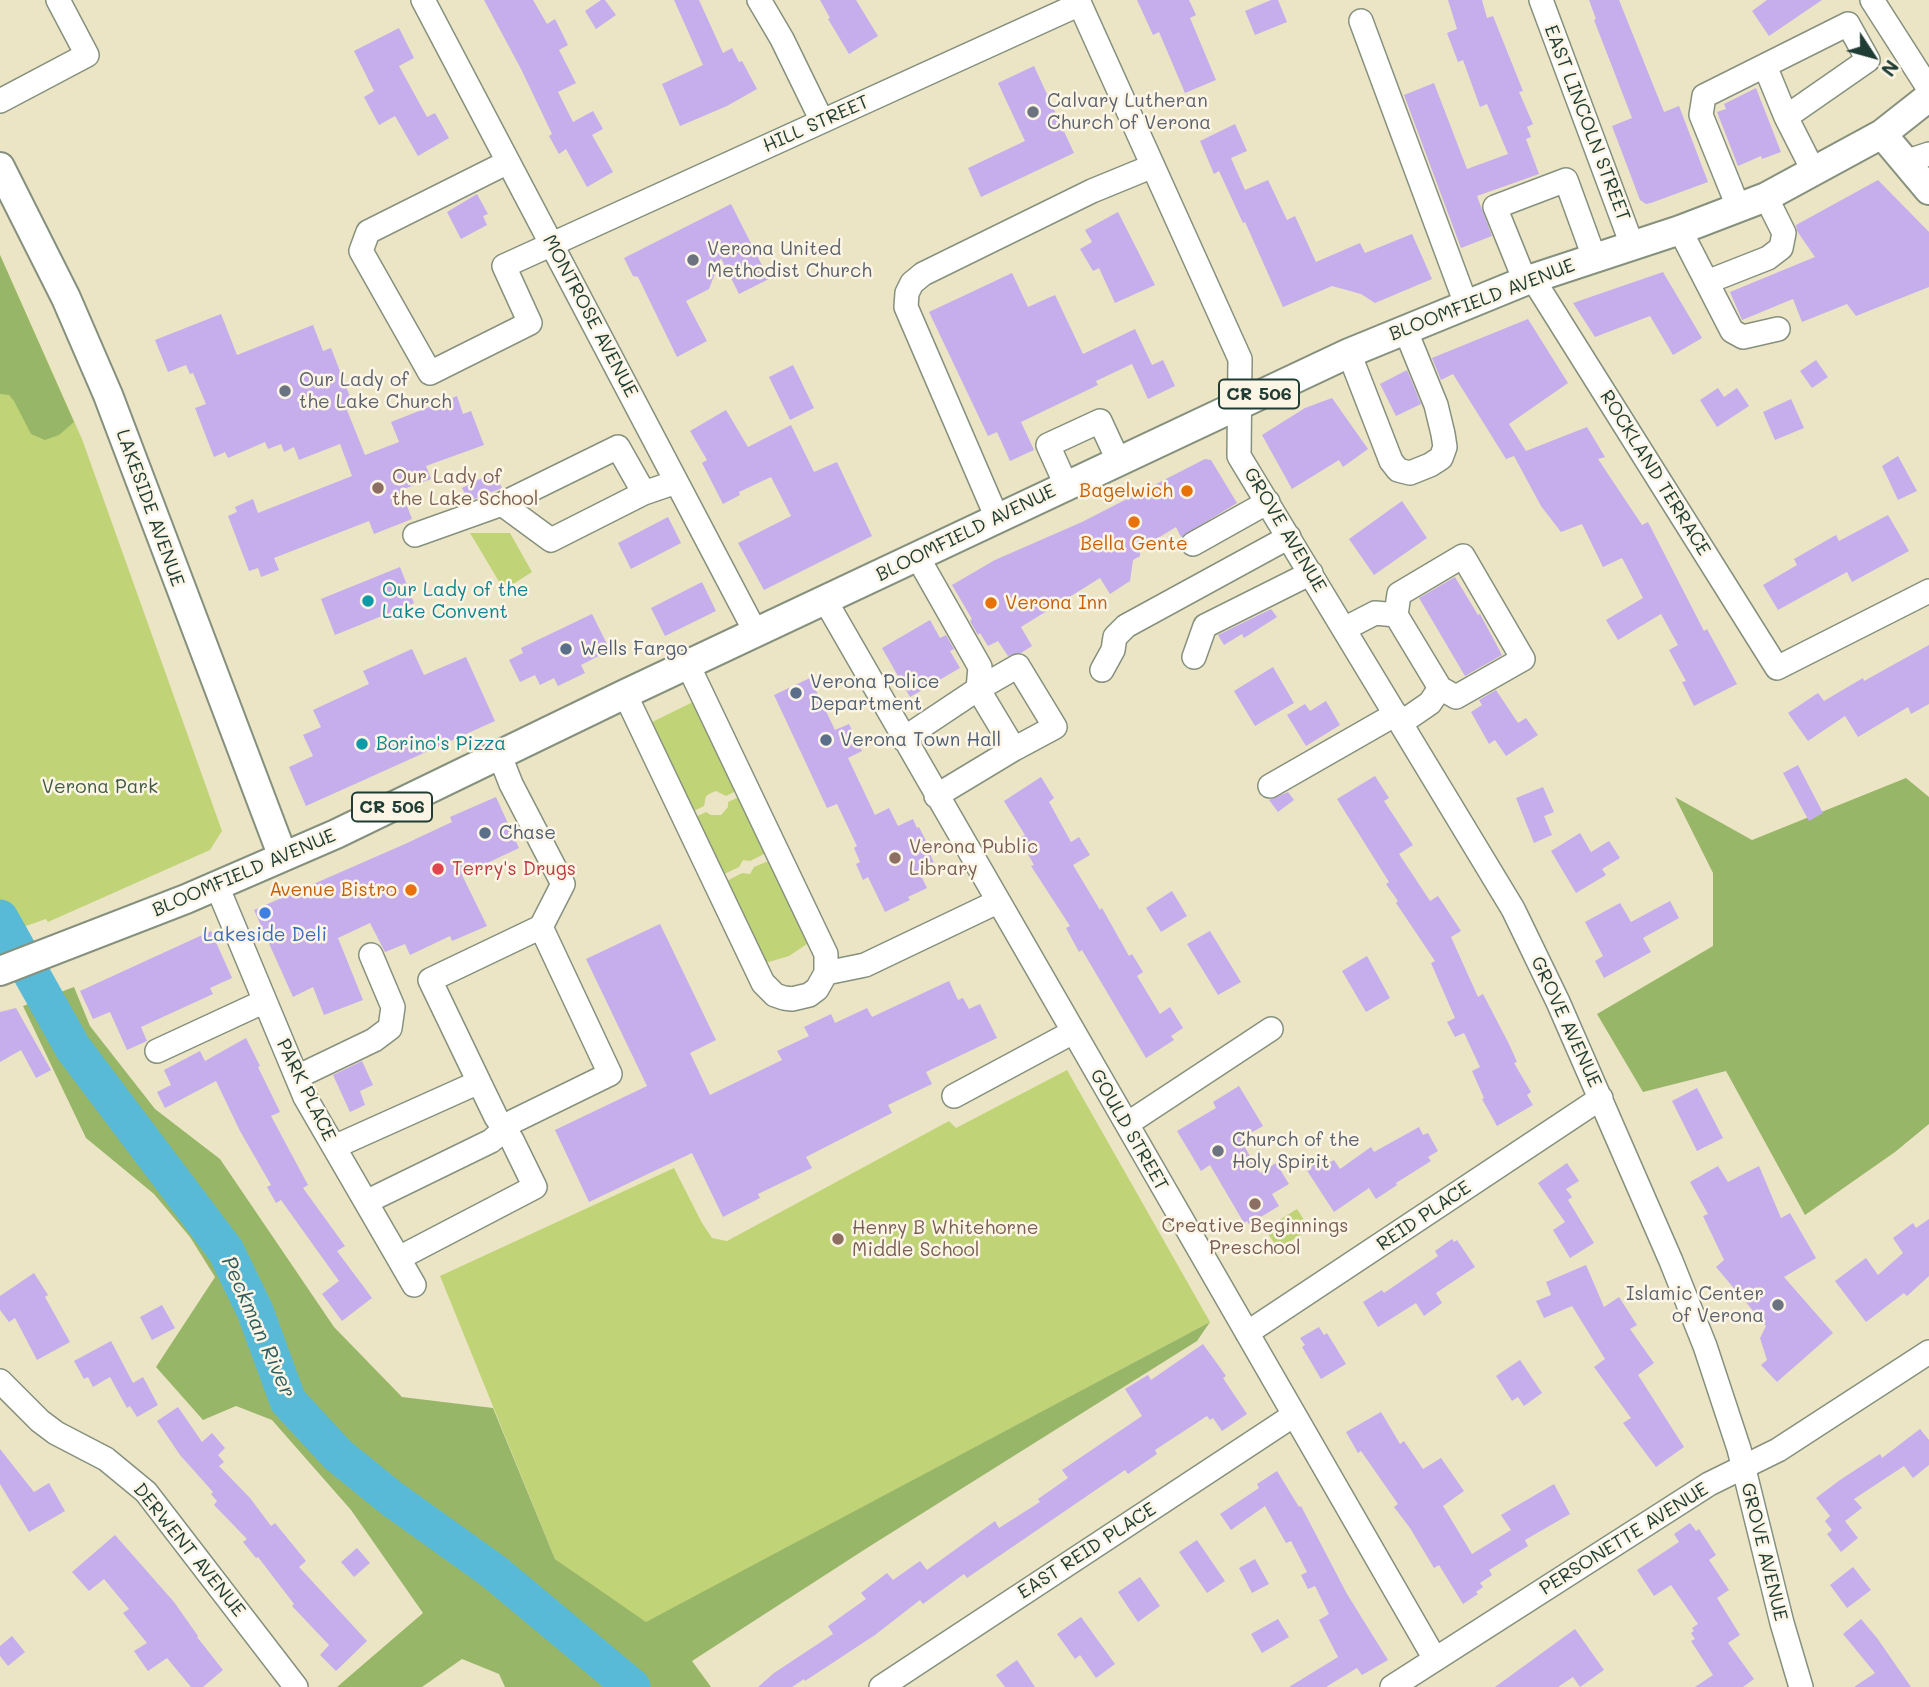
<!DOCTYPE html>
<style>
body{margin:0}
#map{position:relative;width:1929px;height:1687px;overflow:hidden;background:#ebe5c6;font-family:Mali,sans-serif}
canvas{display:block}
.north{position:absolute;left:1838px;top:21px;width:70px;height:70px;-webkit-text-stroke:5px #fcf5e5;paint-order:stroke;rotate:126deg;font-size:19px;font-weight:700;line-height:28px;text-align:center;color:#1f3d34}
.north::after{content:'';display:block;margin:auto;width:24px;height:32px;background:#1f3d34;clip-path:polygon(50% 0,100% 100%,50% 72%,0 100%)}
</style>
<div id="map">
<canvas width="1929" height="1687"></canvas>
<div class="north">N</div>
</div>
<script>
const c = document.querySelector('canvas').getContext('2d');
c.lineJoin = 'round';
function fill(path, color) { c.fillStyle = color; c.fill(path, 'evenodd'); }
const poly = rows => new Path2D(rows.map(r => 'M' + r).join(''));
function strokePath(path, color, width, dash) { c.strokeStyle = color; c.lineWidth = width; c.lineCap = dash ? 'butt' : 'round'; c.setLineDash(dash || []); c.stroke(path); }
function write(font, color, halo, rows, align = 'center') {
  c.font = font + ' Mali,sans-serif'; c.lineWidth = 5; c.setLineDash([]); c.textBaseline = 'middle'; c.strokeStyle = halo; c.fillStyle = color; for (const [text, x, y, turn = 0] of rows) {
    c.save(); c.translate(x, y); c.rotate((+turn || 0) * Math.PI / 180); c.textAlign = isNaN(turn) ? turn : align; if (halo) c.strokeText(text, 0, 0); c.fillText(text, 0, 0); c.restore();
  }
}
const green = poly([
 [0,255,82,439,222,831,210,850,48,922,46,919,0,935],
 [470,533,510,533,532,572,504,590],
 [697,700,740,789,726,796,716,791,711,793,706,796,704,806,690,813,646,725],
 [743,795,770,851,750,861,743,860,739,867,720,876,693,818,706,812,711,815,721,815,728,807,728,802],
 [773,859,813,940,789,956,762,964,723,883,742,873,750,874,754,867],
 [1067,1070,1210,1322,646,1623,555,1559,440,1276,674,1168,702,1223,712,1238,727,1241,949,1121,956,1128],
 [1297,1209,1310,1229,1278,1249,1265,1229]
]);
const forest = poly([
 [0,255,74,422,59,435,45,440,31,434,14,401,9,395,0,394],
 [1906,778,1929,797,1929,1124,1895,1152,1805,1215,1726,1071,1643,1092,1597,1014,1713,946,1713,873,1675,797,1752,840],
 [74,987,90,1026,155,1109,220,1159,334,1327,402,1397,493,1408,555,1559,646,1622,1210,1322,1197,1341,867,1548,692,1661,711,1687,505,1687,499,1674,462,1659,422,1687,337,1687,423,1613,351,1510,272,1420,236,1406,203,1420,156,1367,215,1277,190,1237,154,1194,86,1138,23,1006]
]);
const river = poly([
 [0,918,73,1048,226,1251,255,1311,288,1401,338,1455,391,1498,493,1571,632,1687]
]);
const building = poly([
 [484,0,533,0,547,24,555,19,568,45,559,50,576,83,558,92,573,122,593,111,603,129,592,135,613,172,587,187,566,149,559,154,549,136,552,134,521,69],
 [601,0,605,0,616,15,596,29,585,11],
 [674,0,699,0,723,53,732,48,739,62,742,61,757,89,727,106,680,126,662,84,703,65],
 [820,0,856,0,878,36,849,54,828,19,830,18],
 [1137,0,1189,0,1196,15,1190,18,1216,80,1185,93,1159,32,1153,35],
 [1271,0,1278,0,1287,22,1255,35,1245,11],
 [1448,0,1482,0,1487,18,1493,16,1523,91,1519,92,1533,124,1527,127,1531,137,1526,139,1539,174,1477,196,1492,236,1461,248,1404,95,1434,83,1467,169,1508,154,1487,104,1480,107,1463,60,1458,62,1447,33,1457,29],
 [1589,0,1619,0,1664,112,1679,106,1708,182,1651,203,1646,204,1640,200,1612,126,1632,118,1594,20,1596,19],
 [1767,0,1822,0,1769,36,1752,11],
 [399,28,414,58,399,66,427,117,435,113,449,138,418,156,395,116,379,125,364,97,374,91,354,51],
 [1034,66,1074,153,981,197,968,168,1025,141,998,83],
 [1756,88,1781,152,1762,159,1761,156,1738,166,1717,112,1726,109,1724,104],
 [1235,124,1247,151,1231,158,1245,190,1268,180,1287,220,1295,216,1316,262,1360,243,1365,253,1412,234,1432,279,1375,303,1361,294,1332,286,1283,307,1245,222,1243,223,1219,171,1214,174,1200,141],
 [1878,180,1929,232,1929,287,1856,316,1847,304,1802,322,1793,299,1742,320,1730,292,1815,257,1797,231,1796,225],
 [477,194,488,214,483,216,487,225,461,239,447,212],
 [731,204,769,279,739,294,721,258,709,289,686,301,707,341,677,357,638,277,633,276,624,258],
 [1118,212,1155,285,1115,303,1099,268,1093,271,1080,249,1092,242,1085,230],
 [1663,272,1702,338,1673,355,1650,316,1595,337,1573,303],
 [1012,273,1028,307,1055,295,1083,354,1135,329,1152,365,1163,360,1175,386,1148,399,1132,364,1096,381,1098,385,1021,422,1034,450,1010,461,997,432,988,436,929,312],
 [221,314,237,355,313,325,323,351,331,348,354,407,347,410,365,455,399,442,391,422,457,396,463,414,471,411,484,445,426,466,431,479,401,490,412,519,374,534,369,521,274,558,279,570,261,577,258,568,249,571,228,516,237,512,235,507,253,499,258,513,352,476,340,444,299,460,294,447,284,452,281,444,268,449,265,442,228,458,225,452,214,457,195,408,206,404,193,373,190,374,186,365,168,372,155,340],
 [1528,319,1568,383,1509,424,1526,451,1587,427,1605,457,1598,459,1642,525,1648,522,1704,631,1707,629,1737,684,1694,706,1682,682,1686,681,1669,650,1678,645,1661,614,1618,640,1606,620,1643,598,1622,558,1603,567,1582,524,1561,532,1541,506,1514,456,1506,459,1453,374,1441,380,1432,358],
 [1816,360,1828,377,1812,388,1800,371],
 [793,365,814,408,790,420,769,377],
 [1407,370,1421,404,1396,416,1380,384],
 [1718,388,1724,397,1737,388,1749,406,1717,427,1700,400],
 [1332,398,1368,449,1343,467,1339,460,1292,489,1262,435,1305,408],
 [1791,399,1804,428,1775,440,1763,412],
 [726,410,748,447,791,425,814,472,837,462,872,536,764,590,738,543,791,516,771,477,739,492,740,495,723,504,702,463,707,460,690,431],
 [1898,456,1917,491,1898,500,1882,466],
 [1205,459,1211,460,1237,503,1181,537,1176,527,1140,549,1140,556,1133,560,1130,581,1110,594,1100,578,1021,627,1032,646,1021,653,1008,656,998,641,988,646,980,633,978,635,970,621,972,619,952,585,995,560,1082,522],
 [494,472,502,488,469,501,462,488],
 [1402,501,1427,538,1374,575,1349,539],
 [1888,515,1909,551,1852,582,1847,572,1778,610,1763,585,1797,565,1794,559,1836,535,1839,541],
 [668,517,681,543,631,569,618,543],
 [400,567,414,603,335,635,321,599],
 [1455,577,1478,615,1480,614,1502,655,1465,676,1419,598],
 [702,582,716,611,665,636,651,608],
 [1271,609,1277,617,1244,638,1242,634,1224,645,1218,635],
 [592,614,610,650,581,665,585,673,558,686,554,678,540,685,535,675,520,682,509,660,523,653,521,648],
 [930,620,940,638,946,635,954,649,950,651,960,668,910,697,882,648],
 [1929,645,1929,704,1911,714,1908,707,1858,737,1845,716,1808,741,1788,713,1818,693,1824,701,1863,678,1864,681],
 [412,649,424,675,466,657,495,721,306,806,289,767,313,756,303,735,321,727,313,710,369,684,363,671],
 [1273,667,1294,703,1255,726,1234,691],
 [810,678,835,730,849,724,862,751,848,758,875,815,889,808,898,826,913,819,917,828,919,827,932,853,930,854,934,863,918,870,927,888,908,897,910,900,885,912,868,877,863,880,856,864,860,862,854,848,857,846,837,804,827,808,774,695],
 [1496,690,1518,723,1526,718,1538,735,1506,756,1495,740,1489,744,1471,712,1482,705,1479,700],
 [1326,701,1340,725,1306,746,1287,715,1305,704,1310,711],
 [1798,765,1823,813,1809,821,1783,773],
 [1375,776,1389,798,1384,801,1413,845,1399,854,1430,901,1438,896,1461,931,1451,937,1478,997,1483,994,1509,1044,1517,1062,1514,1063,1531,1092,1527,1095,1533,1105,1497,1126,1482,1099,1484,1098,1472,1071,1480,1067,1464,1033,1455,1037,1447,1022,1455,1018,1431,963,1435,961,1396,903,1398,901,1386,884,1389,882,1337,799],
 [1041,777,1054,798,1049,802,1071,842,1079,837,1090,855,1073,865,1100,910,1102,908,1129,956,1132,954,1143,972,1137,976,1160,1014,1170,1007,1183,1028,1171,1036,1174,1040,1146,1058,1082,950,1079,952,1066,928,1070,926,1031,866,1034,865,1019,838,1025,835,1004,801],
 [1543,787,1554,812,1544,816,1552,835,1534,843,1516,798],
 [1288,792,1294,800,1278,812,1269,800],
 [496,797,519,848,462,875,487,926,452,941,450,936,410,955,405,944,385,952,370,923,338,938,363,1000,324,1015,313,987,293,997,254,910,405,844,452,822,450,817],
 [1580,833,1591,852,1609,841,1620,858,1602,869,1606,875,1576,893,1551,851],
 [1172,891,1187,916,1161,932,1146,908],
 [1670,901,1679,918,1643,938,1651,952,1604,978,1595,961,1603,956,1585,922,1620,903,1631,922],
 [660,924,716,1040,690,1053,710,1095,782,1060,777,1051,809,1036,804,1027,831,1014,835,1023,867,1008,872,1017,949,981,958,1000,963,998,969,1009,980,1004,997,1038,926,1072,932,1084,888,1105,892,1113,806,1157,812,1168,758,1194,760,1198,723,1217,692,1153,589,1202,555,1130,647,1086,586,959],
 [211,931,232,978,210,988,213,994,141,1027,147,1041,127,1050,110,1012,93,1019,80,991],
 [1210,931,1241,982,1218,995,1187,944],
 [1367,956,1390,998,1366,1012,1342,971],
 [16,1008,51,1070,36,1078,21,1050,0,1062,0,1012],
 [246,1038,260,1066,258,1067,280,1112,271,1116,308,1185,303,1188,345,1246,337,1251,372,1298,342,1321,322,1294,339,1281,281,1200,276,1203,267,1187,271,1185,240,1131,216,1081,165,1108,157,1092,171,1085,164,1070,200,1051,205,1061],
 [362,1061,373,1085,360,1091,365,1105,350,1112,333,1075],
 [1239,1086,1263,1126,1240,1139,1260,1173,1276,1163,1289,1184,1272,1194,1279,1206,1249,1224,1247,1221,1244,1223,1210,1165,1201,1171,1177,1131,1216,1108,1213,1102],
 [1697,1088,1723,1138,1697,1151,1672,1101],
 [1419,1127,1423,1135,1428,1133,1438,1151,1428,1157,1431,1161,1396,1183,1397,1185,1376,1199,1369,1188,1334,1212,1306,1169,1323,1158,1327,1164,1334,1160,1340,1169,1371,1147,1374,1152],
 [1567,1163,1579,1181,1566,1189,1572,1197,1568,1200,1594,1243,1570,1258,1553,1230,1565,1222,1538,1183],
 [1718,1166,1728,1182,1759,1166,1781,1218,1790,1213,1816,1258,1784,1277,1833,1333,1777,1382,1761,1365,1767,1360,1760,1338,1766,1326,1716,1267,1724,1260,1703,1216,1708,1214,1690,1182],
 [1929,1219,1929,1276,1907,1296,1904,1293,1866,1322,1835,1281,1866,1258,1878,1275,1903,1253,1893,1238,1913,1223,1916,1228],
 [1452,1239,1454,1242,1457,1240,1475,1267,1436,1293,1442,1303,1424,1316,1416,1303,1378,1327,1363,1302,1382,1290,1384,1293,1438,1256,1435,1251],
 [1586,1265,1604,1307,1619,1297,1637,1325,1630,1329,1654,1363,1638,1375,1684,1447,1656,1467,1623,1423,1631,1418,1594,1367,1605,1359,1572,1306,1544,1318,1536,1301,1551,1295,1546,1282],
 [34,1273,48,1295,45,1297,70,1342,37,1360,15,1318,9,1322,0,1310,0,1296],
 [162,1305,175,1328,152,1340,140,1317],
 [1319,1327,1324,1335,1327,1333,1346,1364,1321,1379,1302,1347,1305,1345,1300,1338],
 [111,1341,133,1383,143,1377,158,1405,137,1417,130,1406,127,1408,110,1377,93,1387,88,1377,84,1379,74,1361],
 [1203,1344,1226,1376,1223,1378,1247,1414,1222,1431,1213,1418,1210,1420,1207,1416,1155,1450,1157,1454,1128,1474,1125,1470,967,1578,964,1574,923,1604,920,1600,875,1635,805,1681,804,1679,792,1687,758,1687,774,1673,833,1634,828,1626,866,1599,861,1593,887,1573,893,1580,920,1561,927,1570,995,1521,999,1528,1040,1502,1038,1499,1068,1478,1062,1470,1142,1416,1125,1389,1148,1375,1151,1380],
 [1520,1360,1542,1393,1524,1406,1518,1397,1512,1401,1496,1376],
 [178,1407,202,1442,212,1433,225,1448,218,1455,224,1462,219,1466,250,1498,271,1526,275,1523,306,1561,299,1567,367,1641,336,1671,320,1655,329,1645,292,1606,294,1604,258,1557,256,1558,243,1542,247,1539,214,1505,217,1501,211,1494,213,1492,180,1455,157,1421],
 [1381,1412,1400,1444,1404,1441,1423,1469,1441,1458,1464,1491,1443,1506,1472,1554,1511,1530,1501,1515,1554,1484,1570,1514,1525,1540,1528,1546,1489,1570,1492,1575,1480,1583,1483,1587,1476,1592,1478,1594,1463,1604,1439,1565,1434,1568,1410,1528,1394,1507,1398,1504,1361,1451,1358,1453,1346,1432],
 [1920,1429,1929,1440,1929,1465,1913,1478,1904,1466,1854,1499,1862,1508,1845,1521,1858,1538,1841,1552,1827,1534,1832,1530,1825,1521,1830,1516,1816,1498,1840,1480,1880,1454,1882,1458],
 [0,1449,34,1492,49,1483,65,1511,29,1532,0,1484],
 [1277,1471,1299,1507,1301,1506,1347,1594,1388,1660,1362,1675,1357,1668,1326,1687,1289,1687,1338,1657,1319,1620,1329,1614,1315,1586,1308,1589,1301,1575,1307,1572,1291,1541,1286,1543,1265,1506,1231,1530,1220,1514,1259,1488,1257,1484],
 [1690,1523,1696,1531,1699,1529,1716,1555,1709,1560,1729,1590,1717,1598,1740,1635,1728,1643,1754,1679,1743,1687,1695,1687,1713,1675,1691,1641,1695,1639,1691,1633,1694,1631,1692,1628,1698,1624,1671,1585,1654,1596,1637,1570,1679,1542,1674,1534],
 [115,1535,174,1602,198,1636,197,1637,223,1670,203,1687,191,1687,167,1658,148,1671,134,1651,147,1643,123,1613,129,1609,104,1579,89,1591,72,1572],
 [1197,1540,1225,1581,1207,1593,1179,1552],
 [357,1548,370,1563,354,1577,341,1562],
 [1255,1559,1269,1584,1252,1593,1239,1568],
 [1853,1567,1871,1590,1847,1608,1830,1585],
 [1140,1577,1160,1606,1138,1622,1118,1592],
 [1081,1617,1115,1664,1096,1678,1080,1655,1075,1659,1057,1634],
 [1278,1619,1289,1637,1262,1653,1251,1634],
 [1861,1619,1877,1638,1911,1687,1854,1687,1875,1673,1843,1634],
 [1575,1629,1604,1670,1580,1687,1573,1677,1558,1687,1495,1687],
 [12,1636,25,1652,8,1666,0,1656,0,1646],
 [1017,1660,1035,1687,1005,1687,996,1675]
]);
const minor = poly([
 [423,0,756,633],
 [759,0,782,39,822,121],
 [1078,0,1240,359,1239,456,1513,909,1558,1002,1671,1261,1705,1346,1739,1449,1782,1623,1801,1687],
 [1541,0,1632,245],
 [1872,0,1929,89],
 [1361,21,1466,304],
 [1765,66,1786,117,1814,172],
 [0,101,87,55,58,0],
 [508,162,368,232,361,251,430,373,530,323,504,266,1080,4],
 [1905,162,1929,154],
 [1739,209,1701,115,1704,96,1848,24,1868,60,1786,117],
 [1680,230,1732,331,1743,337,1778,329],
 [1533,279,1777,668,1929,591],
 [1525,281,1495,207,1566,180,1594,257],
 [1707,282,1768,258,1781,248,1784,233,1766,197],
 [1349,353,1391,461,1398,470,1410,473,1430,465,1441,458,1445,447,1443,434,1436,405,1405,329],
 [1066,485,1048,445,1100,421,1118,460],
 [502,504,618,447,644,493],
 [997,518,906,307,907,293,912,283,923,274,1092,191,1153,166],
 [415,535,502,504,551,540,644,493,676,482],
 [1193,544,1268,502],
 [825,600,1435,1659],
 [1396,615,1399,594,1463,556,1523,659,1456,697,1440,688],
 [1344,629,1375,613,1396,615,1440,688,1430,703,1401,723],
 [1194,657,1205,626,1311,573],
 [1102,670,1113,650,1115,637,1126,626,1289,537],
 [625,694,763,983,775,995,784,998,792,999,809,995,817,989,826,973,826,954,688,665],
 [903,739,978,689,980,667,917,556],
 [500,756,511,784,563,884,541,927],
 [1270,786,1396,714],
 [936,796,1014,749,978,689,1018,666,1055,727,1014,749],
 [217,886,305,1097,414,1285],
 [826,973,865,965,997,902],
 [157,1051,265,1001],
 [297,1077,374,1040,390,1028,393,1007,371,955],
 [954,1096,1073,1032],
 [1127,1124,1271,1029],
 [334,1147,479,1082,430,980,541,927,610,1074,514,1121,491,1141,366,1202],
 [399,1258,535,1187,512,1140,496,1117,479,1082],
 [1247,1333,1601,1098],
 [0,1381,40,1421,56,1433,106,1459,146,1492,296,1687],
 [881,1687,1294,1415],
 [1392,1687,1709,1484,1778,1450,1929,1352]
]);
const major = poly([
 [1882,134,1929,190],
 [0,167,66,298,108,395,283,857],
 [0,971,186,899,336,834,625,694,1349,353,1525,281,1680,230,1766,197,1882,134,1929,97]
]);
const markers = [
 [1033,112,7,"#6b7280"],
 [693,260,7,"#6b7280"],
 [285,391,7,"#6b7280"],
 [378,488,7,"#8d6e63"],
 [1187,491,7,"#e8710a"],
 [1134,522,7,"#e8710a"],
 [368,601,7,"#0f9aa8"],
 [991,603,7,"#e8710a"],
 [566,649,7,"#5c6f8a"],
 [796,693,7,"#5c6f8a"],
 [826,740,7,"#5c6f8a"],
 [362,744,7,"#0f9aa8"],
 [485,833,7,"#5c6f8a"],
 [895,858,7,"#8d6e63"],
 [438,869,7,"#e0444e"],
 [411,890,7,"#e8710a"],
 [265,913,7,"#3f7fe0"],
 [1218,1151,7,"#6b7280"],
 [1255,1204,7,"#8d6e63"],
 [838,1239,7,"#8d6e63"],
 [1778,1305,7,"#6b7280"]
];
const shields = [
 [1259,394,80],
 [392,807,80]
];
const shieldNames = [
 ["CR 506",1259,394],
 ["CR 506",392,807]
];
const worshipNames = [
 ["Calvary Lutheran",1047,101],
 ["Church of Verona",1047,123],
 ["Verona United",707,249],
 ["Methodist Church",707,271],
 ["Our Lady of",299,380],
 ["the Lake Church",299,402],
 ["Church of the",1232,1140],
 ["Holy Spirit",1232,1162],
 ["Islamic Center",1764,1294,"right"],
 ["of Verona",1764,1316,"right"]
];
const streetNames = [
 ["EAST LINCOLN STREET",1587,123,69],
 ["HILL STREET",816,124,-24],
 ["BLOOMFIELD AVENUE",1482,300,-21],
 ["MONTROSE AVENUE",590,316,62],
 ["ROCKLAND TERRACE",1655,473,58],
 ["LAKESIDE AVENUE",150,508,70],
 ["GROVE AVENUE",1285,530,59],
 ["BLOOMFIELD AVENUE",966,533,-26],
 ["BLOOMFIELD AVENUE",244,873,-23],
 ["GROVE AVENUE",1566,1022,65],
 ["PARK PLACE",306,1090,64],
 ["GOULD STREET",1129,1130,60],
 ["REID PLACE",1424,1216,-34],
 ["PERSONETTE AVENUE",1624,1539,-32],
 ["DERWENT AVENUE",189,1550,51],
 ["EAST REID PLACE",1087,1551,-33],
 ["GROVE AVENUE",1764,1552,76]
];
const educationNames = [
 ["Our Lady of",392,477],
 ["the Lake School",392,499],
 ["Verona Public",909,847],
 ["Library",909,869],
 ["Creative Beginnings",1255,1226,"center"],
 ["Preschool",1255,1248,"center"],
 ["Henry B Whitehorne",852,1228],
 ["Middle School",852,1250]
];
const foodNames = [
 ["Bagelwich",1173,491],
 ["Bella Gente",1134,544,"center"],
 ["Verona Inn",1005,603,"left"],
 ["Avenue Bistro",397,890]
];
const cultureNames = [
 ["Our Lady of the",382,590],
 ["Lake Convent",382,612],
 ["Borino's Pizza",376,744]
];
const serviceNames = [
 ["Wells Fargo",580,649],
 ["Verona Police",810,682],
 ["Department",810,704],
 ["Verona Town Hall",840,740],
 ["Chase",499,833]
];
const parkNames = [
 ["Verona Park",100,787]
];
const healthNames = [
 ["Terry's Drugs",452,869]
];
const shopNames = [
 ["Lakeside Deli",265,935]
];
const waterNames = [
 ["Peckman River",258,1327,66]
];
fill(green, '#c0d477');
fill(forest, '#98b668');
strokePath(river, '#58bad7', 37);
fill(building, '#c6adec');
strokePath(minor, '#85917d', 26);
strokePath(major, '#85917d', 32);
strokePath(minor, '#fff', 23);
strokePath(major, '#fff', 28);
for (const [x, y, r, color] of markers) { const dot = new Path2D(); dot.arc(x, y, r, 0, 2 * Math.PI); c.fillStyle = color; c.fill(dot); strokePath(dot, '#fcf5e5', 2.5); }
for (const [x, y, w] of shields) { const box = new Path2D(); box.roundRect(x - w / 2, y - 14.5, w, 29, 5); c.fillStyle = '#fcf5e5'; c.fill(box); strokePath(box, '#1f3d34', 2); }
write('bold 18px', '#1f3d34', null, shieldNames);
write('19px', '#5b616d', '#fcf5e5', worshipNames, 'left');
write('19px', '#1f3d34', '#fcf5e5', streetNames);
write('19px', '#785e54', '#fcf5e5', educationNames, 'left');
write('19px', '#c56008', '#fcf5e5', foodNames, 'right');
write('19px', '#0d838f', '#fcf5e5', cultureNames, 'left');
write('19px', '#4e5e75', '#fcf5e5', serviceNames, 'left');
write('19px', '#3f5b41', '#fcf5e5', parkNames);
write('19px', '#be3a42', '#fcf5e5', healthNames, 'left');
write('19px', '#366cbe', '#fcf5e5', shopNames);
write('italic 21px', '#2d5c5d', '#fcf5e5', waterNames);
</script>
